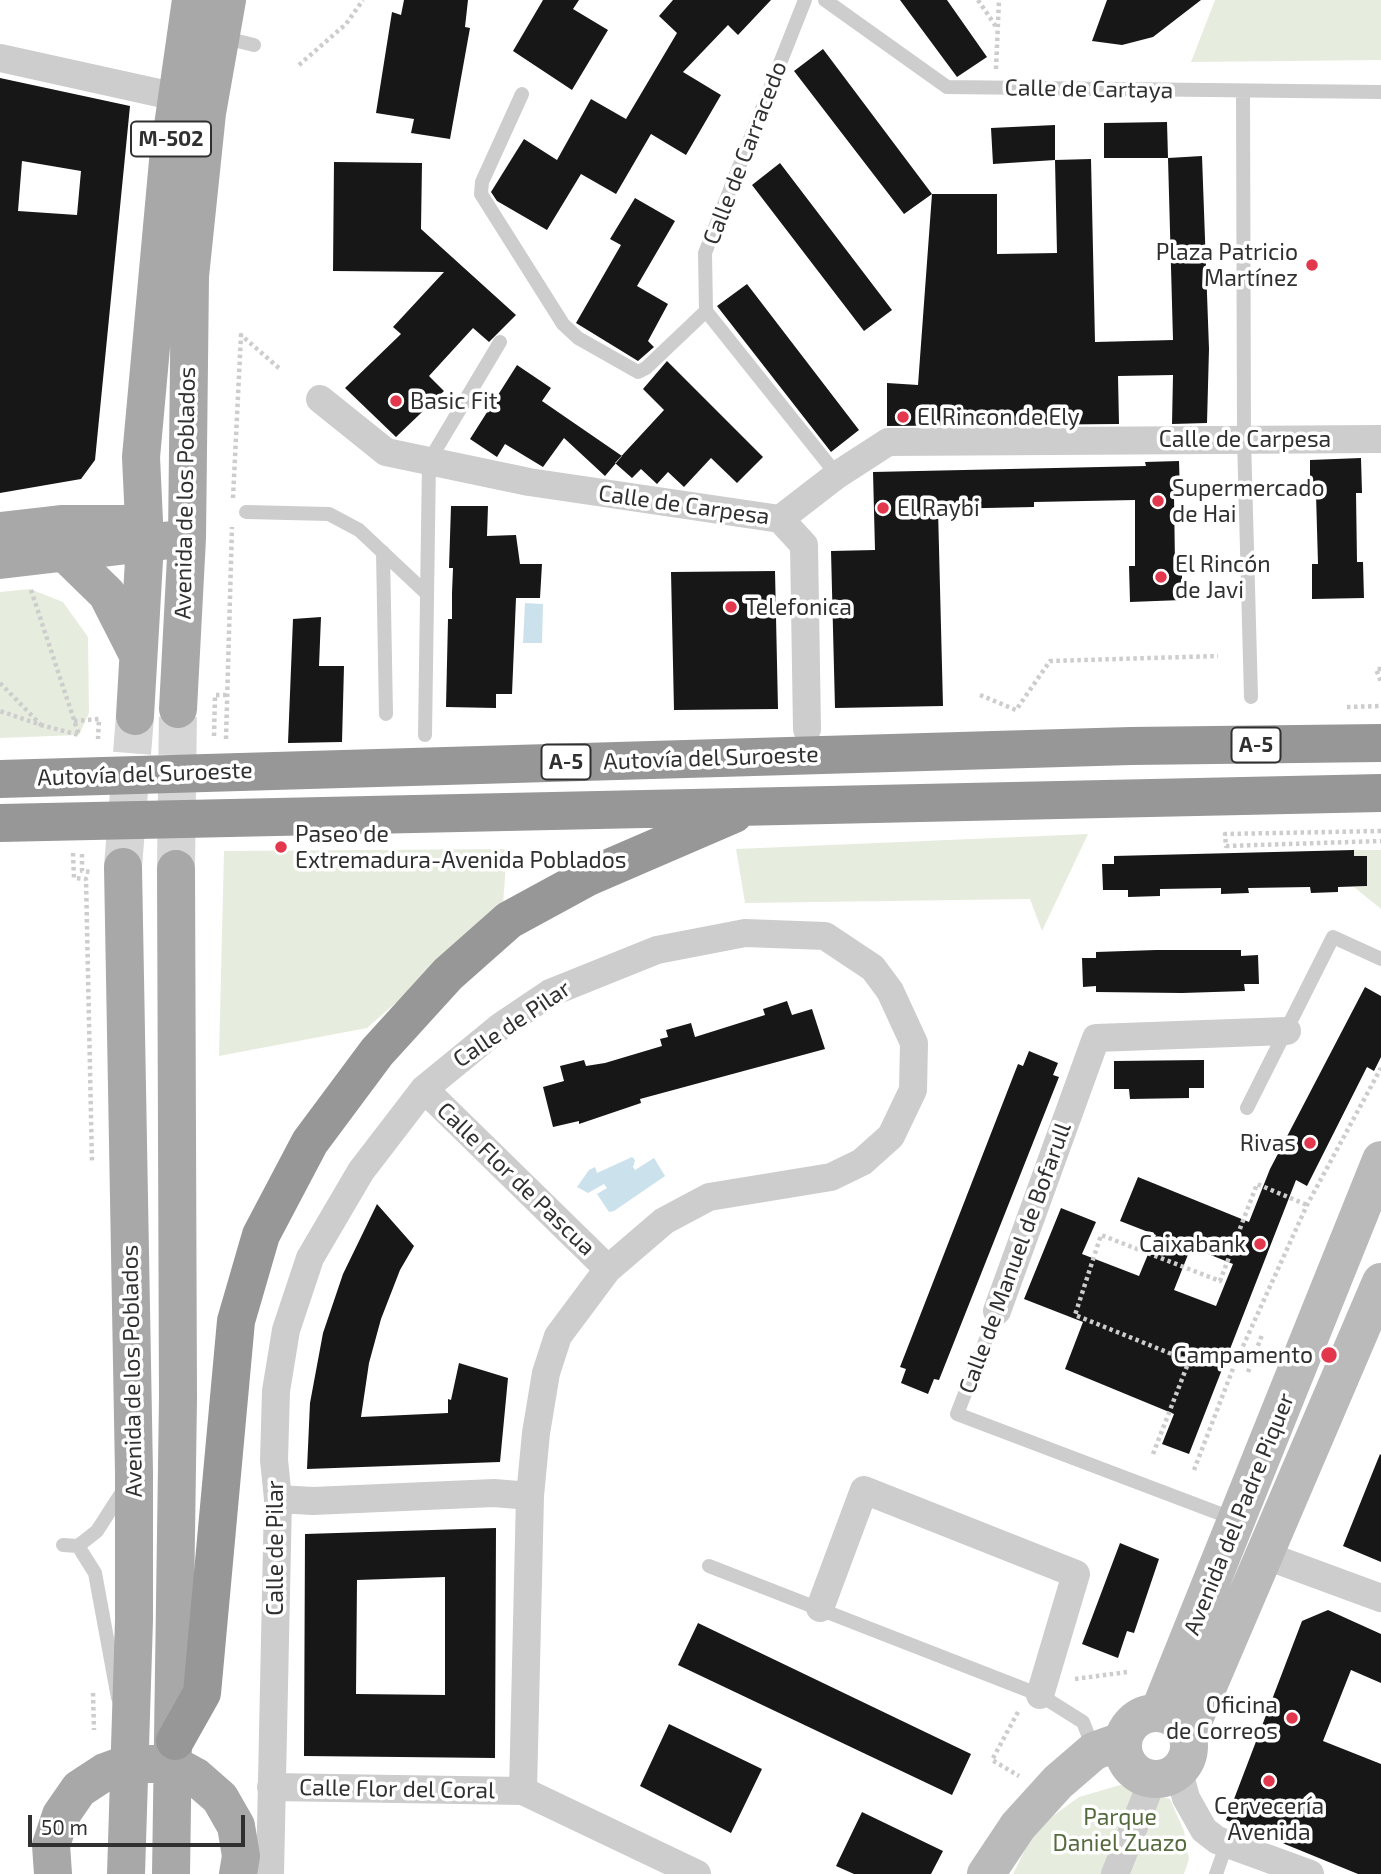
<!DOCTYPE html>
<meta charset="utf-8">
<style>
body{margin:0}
#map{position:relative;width:1381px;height:1874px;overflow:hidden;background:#fff;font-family:"Exo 2",sans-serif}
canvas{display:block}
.scale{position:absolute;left:28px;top:1815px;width:217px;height:32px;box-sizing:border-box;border:4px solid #303030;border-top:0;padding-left:9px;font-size:21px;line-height:24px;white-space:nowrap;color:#303030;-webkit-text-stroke:5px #fff;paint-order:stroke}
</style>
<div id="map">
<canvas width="1381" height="1874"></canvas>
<div class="scale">50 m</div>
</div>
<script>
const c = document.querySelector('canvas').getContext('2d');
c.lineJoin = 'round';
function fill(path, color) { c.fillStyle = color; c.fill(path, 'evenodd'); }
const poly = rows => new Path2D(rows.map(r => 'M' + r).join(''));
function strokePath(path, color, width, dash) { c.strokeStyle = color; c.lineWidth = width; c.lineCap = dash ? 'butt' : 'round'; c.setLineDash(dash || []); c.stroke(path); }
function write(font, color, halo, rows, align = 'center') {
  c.font = font + ' "Exo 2",sans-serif'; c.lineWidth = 7; c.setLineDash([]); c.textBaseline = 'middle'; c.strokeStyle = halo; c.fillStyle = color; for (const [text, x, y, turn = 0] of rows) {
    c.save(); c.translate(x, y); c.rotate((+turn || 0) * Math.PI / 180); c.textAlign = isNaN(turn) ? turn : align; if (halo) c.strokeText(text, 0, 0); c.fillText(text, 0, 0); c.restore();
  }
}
const green = poly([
 [1215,0,1381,0,1381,60,1191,62],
 [30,589,63,602,88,637,89,713,79,735,0,738,0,592],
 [1088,834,1042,931,1030,899,745,903,736,849],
 [507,849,502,919,424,978,367,1028,219,1056,224,851],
 [1354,850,1381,850,1381,909,1354,887,1367,886,1367,856,1354,856],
 [1120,1785,1170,1799,1184,1831,1189,1859,1184,1874,1013,1874,1035,1829,1079,1797]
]);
const water = poly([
 [525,603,543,604,542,643,523,643],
 [632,1157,635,1160,633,1167,635,1170,654,1158,665,1176,614,1211,609,1212,597,1194,607,1188,604,1184,588,1193,577,1187,589,1170,595,1167,597,1173]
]);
const building = poly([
 [404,0,468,0,465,27,470,28,450,139,411,133,414,119,376,113,392,12,401,15],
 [543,0,579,0,573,9,608,30,572,90,513,51],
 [673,0,771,0,738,35,728,25,683,72,721,95,686,155,651,134,616,194,581,174,547,230,497,201,491,192,524,139,557,160,591,99,626,119,677,33,659,16],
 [900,0,947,0,987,57,957,77],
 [1107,0,1201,0,1153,37,1122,45,1092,41],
 [823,49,932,194,904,214,794,71],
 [0,78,130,106,95,460,81,479,0,493],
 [22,161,81,171,77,215,18,211],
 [1167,122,1168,158,1104,158,1104,123],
 [1055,125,1055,160,993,164,991,128],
 [1202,156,1209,349,1207,423,1172,424,1173,375,1118,376,1119,424,887,426,887,383,918,385,932,194,997,194,997,254,1057,253,1055,160,1091,159,1095,342,1173,340,1168,158],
 [334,162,422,163,421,229,516,315,489,342,473,328,429,376,444,391,396,437,345,388,401,334,393,327,444,272,333,271],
 [780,163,892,310,864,331,752,185],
 [635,198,675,221,637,286,668,304,648,341,654,347,638,361,576,323,621,245,610,239],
 [747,284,859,430,831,452,717,306],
 [667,361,763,457,737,483,711,458,684,487,668,472,657,484,641,469,632,478,615,463,664,410,643,389],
 [517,365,551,388,542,401,622,456,605,476,564,438,543,467,505,444,497,457,470,439],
 [1361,458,1362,493,1356,493,1357,562,1363,562,1364,598,1312,599,1312,564,1318,564,1316,494,1310,494,1310,460],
 [1179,461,1180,495,1174,495,1175,565,1182,565,1182,600,1130,602,1129,566,1135,566,1135,500,1034,502,1034,507,938,509,943,706,835,708,831,551,875,550,873,472,1146,466,1145,462],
 [451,506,488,506,487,536,516,535,520,564,542,564,540,598,516,598,512,694,496,694,496,708,446,707,448,619,452,619,452,593,453,568,449,568],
 [775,571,778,709,674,710,671,572],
 [321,617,319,666,344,666,342,742,288,743,293,619],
 [1354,850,1354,856,1367,856,1367,886,1338,887,1338,892,1311,893,1310,887,1248,888,1249,893,1221,894,1221,888,1160,889,1160,896,1128,897,1128,890,1103,890,1102,864,1114,864,1114,856],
 [1156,950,1241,950,1241,956,1258,955,1259,984,1244,984,1245,991,1182,993,1096,992,1096,986,1083,987,1082,958,1096,958,1096,952],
 [1365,987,1381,996,1381,1057,1374,1071,1367,1067,1307,1186,1296,1180,1189,1454,1162,1444,1174,1414,1065,1369,1083,1322,1024,1299,1061,1208,1096,1222,1082,1254,1139,1276,1156,1235,1120,1221,1138,1177,1249,1222,1270,1169],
 [1191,1247,1233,1264,1216,1306,1174,1290],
 [787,1001,792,1015,812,1009,825,1049,640,1099,641,1103,579,1124,579,1121,553,1127,543,1087,564,1081,560,1066,584,1060,586,1066,605,1063,662,1046,660,1039,668,1037,666,1030,691,1023,695,1037,765,1015,763,1009],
 [1029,1051,1058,1063,1053,1075,1059,1077,939,1380,934,1379,928,1394,901,1383,906,1369,900,1367,1018,1064,1023,1066],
 [1204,1060,1204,1088,1189,1088,1189,1098,1130,1099,1129,1089,1114,1089,1114,1061],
 [377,1204,414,1246,400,1270,381,1319,369,1363,361,1417,448,1413,448,1399,451,1400,459,1363,508,1378,500,1462,307,1469,310,1403,323,1333,343,1274],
 [1380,1454,1381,1455,1381,1562,1343,1546],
 [496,1528,495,1758,304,1756,305,1534],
 [445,1577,445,1695,356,1694,357,1580],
 [1120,1543,1159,1559,1134,1633,1127,1631,1118,1658,1082,1644],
 [1328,1610,1381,1634,1381,1683,1351,1670,1323,1741,1381,1764,1381,1874,1358,1874,1226,1820,1302,1621],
 [698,1623,971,1754,952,1795,678,1665],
 [669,1724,762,1769,731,1833,640,1786],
 [862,1812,943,1851,931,1874,854,1874,836,1866]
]);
const primaryTunnel = poly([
 [123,867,135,716],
 [176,869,178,709]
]);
const path = poly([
 [978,0,997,28],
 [299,65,346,24,363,0],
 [996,69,999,0],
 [233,498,241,335,280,369],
 [31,590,79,735,41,725],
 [1381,669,1376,669,1381,682],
 [0,683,41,725,0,711],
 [980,695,1016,710,1050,661,1218,656],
 [1347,707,1381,706],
 [74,721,99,719,98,739],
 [214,736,215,695,226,695],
 [226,739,232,527],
 [1381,831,1225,834,1226,846,1381,841],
 [73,853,74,878,86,879,92,1163],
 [82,854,82,871,91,872],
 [1248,1372,1262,1335],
 [1153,1454,1189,1361,1075,1315,1101,1235,1220,1281,1257,1184,1307,1205],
 [1194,1470,1234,1366,1307,1205,1381,1068],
 [1075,1679,1127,1672],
 [93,1693,94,1730],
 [1018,1712,992,1760,1019,1776]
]);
const lane = poly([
 [805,0,705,253,706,311,837,475],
 [825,0,947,87,1381,92],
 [221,37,254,45],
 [1243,92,1244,439,1251,697],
 [522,94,482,182,481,194,563,324,578,338,638,372,646,368,706,311],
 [246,512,329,514,359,530,425,592],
 [383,552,386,714],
 [425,735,429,461,500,342],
 [1247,1108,1333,937,1381,959],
 [997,1311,957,1414,1234,1519],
 [63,1545,78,1546,97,1531,124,1489],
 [78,1546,95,1573,118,1698],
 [709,1566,1040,1695,1083,1722,1094,1750],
 [1216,1874,1227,1843]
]);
const street = poly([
 [0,58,177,97],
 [320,399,386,452,529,482,780,519,837,475,888,442,1381,439],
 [780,519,804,545,807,729],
 [424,1089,608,1269],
 [997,1311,1096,1038,1287,1031],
 [278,1499,313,1501,494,1493,530,1496],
 [1264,1555,1381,1598],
 [820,1608,864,1490,1076,1574,1040,1695],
 [1179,1772,1186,1798,1204,1830,1217,1840,1310,1874],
 [271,1787,523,1791,697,1874],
 [270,1874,278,1499,274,1460,276,1391,286,1330,310,1258,361,1171,424,1089,501,1026,550,993,657,950,745,933,825,936,873,968,890,991,914,1043,913,1090,891,1136,862,1162,831,1177,709,1197,664,1221,608,1269,558,1336,546,1373,536,1433,530,1496,523,1791],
 [1115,1874,1153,1779]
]);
const secondary = poly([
 [1159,1712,1381,1160],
 '1123 1746a33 33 0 1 1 66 0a33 33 0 1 1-66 0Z',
 [1188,1733,1381,1282],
 [986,1874,1018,1826,1058,1782,1094,1751,1122,1741]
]);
const primary = poly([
 [0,531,63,524,132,524],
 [64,552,107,594,137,653],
 [0,560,171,540],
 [178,709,187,538,190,276,207,113,227,0],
 [135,716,145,543,141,457,168,161,191,0],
 [123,867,134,1473,134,1620,126,1874],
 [53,1874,51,1845,61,1815,79,1789,105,1772,130,1763,174,1765,196,1777,220,1798,236,1826,241,1856,238,1874],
 [171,1874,178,1398,176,869]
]);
const highway = poly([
 [0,779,1131,746,1381,743],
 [0,823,1381,793],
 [175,1741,202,1693,236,1321,261,1235,310,1142,377,1052,448,974,509,920,588,877,734,814]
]);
const markers = [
 [1312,265,7,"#e2374c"],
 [396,401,7,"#e2374c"],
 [903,417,7,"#e2374c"],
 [1158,501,7,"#e2374c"],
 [883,508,7,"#e2374c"],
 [1161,577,7,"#e2374c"],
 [731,607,7,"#e2374c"],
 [281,847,7,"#e2374c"],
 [1310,1143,7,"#e2374c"],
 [1260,1244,7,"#e2374c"],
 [1329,1355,9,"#e2374c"],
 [1292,1718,7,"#e2374c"],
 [1269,1781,7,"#e2374c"]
];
const shields = [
 [171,139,80],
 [1256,745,49],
 [566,762,49]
];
const shieldNames = [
 ["M-502",171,139],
 ["A-5",1256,745],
 ["A-5",566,762]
];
const streetNames = [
 ["Calle de Cartaya",1089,89,1],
 ["Calle de Carracedo",745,153,-69],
 ["Calle de Carpesa",1245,439],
 ["Avenida de los Poblados",185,493,-89],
 ["Calle de Carpesa",684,505,8],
 ["Autovía del Suroeste",711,758,-2],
 ["Autovía del Suroeste",145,774,-2],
 ["Calle de Pilar",512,1024,-34],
 ["Calle Flor de Pascua",516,1179,44],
 ["Calle de Manuel de Bofarull",1015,1258,-70],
 ["Avenida de los Poblados",132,1371,-91],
 ["Avenida del Padre Piquer",1239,1514,-68],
 ["Calle de Pilar",275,1548,-90],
 ["Calle Flor del Coral",397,1789,1]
];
const poiNames = [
 ["Plaza Patricio",1298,252,"right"],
 ["Martínez",1298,278,"right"],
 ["Basic Fit",410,401],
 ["El Rincon de Ely",917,417],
 ["Supermercado",1172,488],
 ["de Hai",1172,514],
 ["El Raybi",897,508],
 ["El Rincón",1175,564],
 ["de Javi",1175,590],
 ["Telefonica",745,607],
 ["Paseo de",295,834],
 ["Extremadura-Avenida Poblados",295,860],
 ["Rivas",1296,1143,"right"],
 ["Caixabank",1246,1244,"right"],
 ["Campamento",1313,1355,"right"],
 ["Oficina",1278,1705,"right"],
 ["de Correos",1278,1731,"right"],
 ["Cervecería",1269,1806,"center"],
 ["Avenida",1269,1832,"center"]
];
const parkNames = [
 ["Parque",1120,1817],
 ["Daniel Zuazo",1120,1843]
];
fill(green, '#e7edde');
fill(water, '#cbe1ec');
fill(building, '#171717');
strokePath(primaryTunnel, '#d6d6d6', 38, [38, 19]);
strokePath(path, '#cdcdcd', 4.5, [3.5, 3.5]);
strokePath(lane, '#cdcdcd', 14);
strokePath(street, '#cdcdcd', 28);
strokePath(secondary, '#bababa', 38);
strokePath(primary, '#a8a8a8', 38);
strokePath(highway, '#979797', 38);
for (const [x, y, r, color] of markers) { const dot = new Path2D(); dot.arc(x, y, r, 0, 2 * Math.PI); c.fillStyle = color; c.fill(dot); strokePath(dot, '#fff', 2.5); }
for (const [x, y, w] of shields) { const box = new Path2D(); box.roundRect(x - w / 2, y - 17.5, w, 35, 5); c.fillStyle = '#fff'; c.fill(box); strokePath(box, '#303030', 2); }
write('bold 21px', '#303030', null, shieldNames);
write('23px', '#303030', '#fff', streetNames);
write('23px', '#303030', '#fff', poiNames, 'left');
write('23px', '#556b3e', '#fff', parkNames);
</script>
